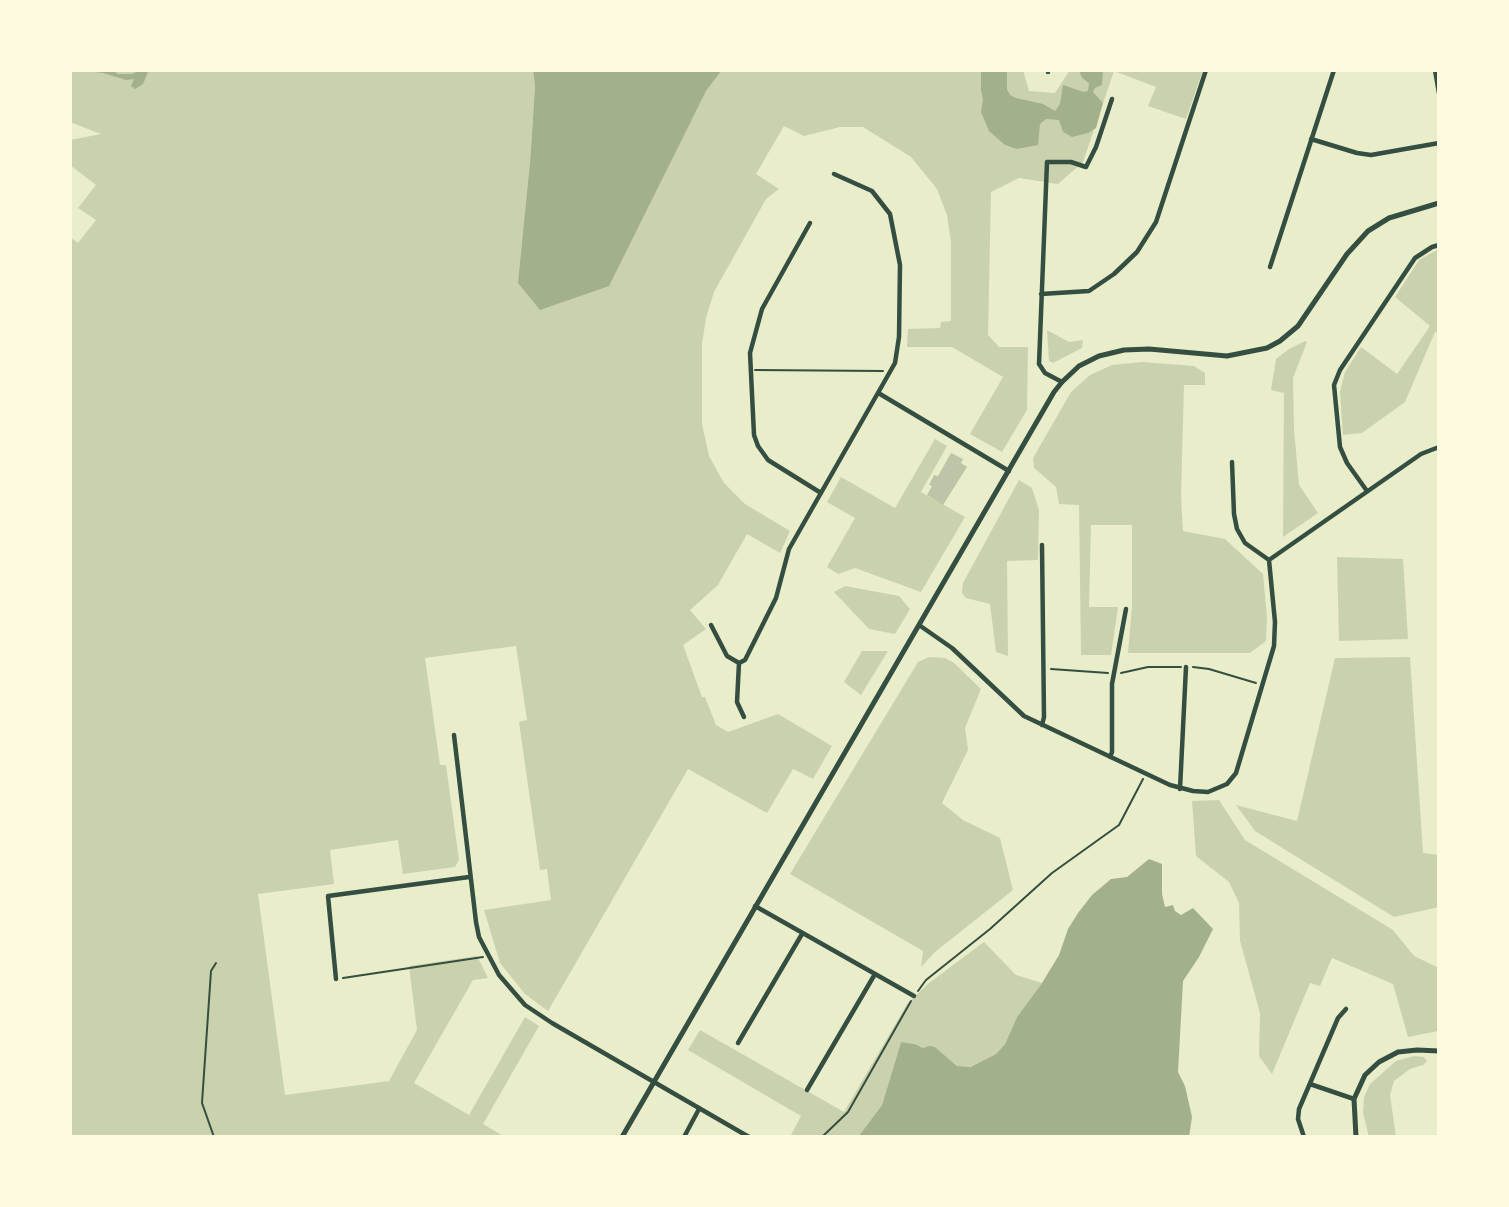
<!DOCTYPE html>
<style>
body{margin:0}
#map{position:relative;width:1509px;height:1207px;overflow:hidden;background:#e9edc9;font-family:Montserrat,sans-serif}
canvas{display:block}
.frame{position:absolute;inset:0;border:72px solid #fefae0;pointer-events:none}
</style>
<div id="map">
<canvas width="1509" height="1207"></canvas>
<div class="frame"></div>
</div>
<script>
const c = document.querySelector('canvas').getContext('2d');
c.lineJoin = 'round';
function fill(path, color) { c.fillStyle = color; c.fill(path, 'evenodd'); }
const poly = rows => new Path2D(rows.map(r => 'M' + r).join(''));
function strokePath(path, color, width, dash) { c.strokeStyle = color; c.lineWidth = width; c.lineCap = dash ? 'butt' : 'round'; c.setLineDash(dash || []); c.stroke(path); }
const green = poly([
 [70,70,533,70,535,86,530,163,706,91,722,70,1023,70,1029,91,1055,93,1070,70,1203,70,1186,119,1148,106,1156,87,1114,71,1083,162,1058,184,1019,178,991,192,988,335,999,347,1028,347,1027,410,1002,452,970,434,1003,377,952,347,907,347,908,329,940,328,941,322,951,321,951,242,947,215,937,189,911,157,863,127,840,127,804,136,784,126,756,174,779,189,766,199,714,292,706,318,702,344,702,424,709,456,724,483,745,504,790,531,780,553,747,534,718,585,690,610,706,629,683,645,702,697,705,697,716,725,728,732,778,714,832,746,813,779,793,769,767,813,688,769,548,1011,525,994,500,963,484,910,551,900,547,869,540,870,519,722,527,720,516,646,425,658,440,765,446,765,459,860,455,867,403,874,398,840,330,850,334,884,258,894,285,1095,389,1081,417,1030,409,966,477,956,488,978,473,980,414,1083,469,1115,525,1017,539,1026,483,1124,505,1137,70,1137,70,237,78,243,96,220,78,208,96,185,70,165,70,140,101,134,70,122],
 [1439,249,1439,333,1435,332,1405,402,1362,433,1343,435,1340,392,1345,372,1361,347,1397,374,1430,326,1395,297,1419,260],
 [1047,330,1069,342,1083,340,1082,348,1053,363,1049,361],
 [1305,341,1307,342,1293,378,1294,429,1299,485,1318,513,1283,537,1284,393,1271,390,1276,359,1289,349],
 [1142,362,1194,366,1205,373,1205,385,1184,385,1181,496,1183,531,1225,539,1263,574,1267,617,1266,641,1250,653,1128,653,1132,607,1132,525,1091,525,1089,607,1118,607,1111,655,1081,655,1079,505,1059,504,1056,487,1034,468,1033,458,1071,392,1090,375,1112,365],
 [935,439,947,446,921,492,965,517,921,592,855,568,838,574,827,567,855,518,827,502,841,477,895,508],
 [1019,480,1032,488,1039,510,1038,560,1007,561,1008,656,996,652,990,604,966,598,962,593,963,583],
 [1337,557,1403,559,1408,639,1339,641],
 [845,586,899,596,910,609,895,634,869,629,834,592],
 [862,651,888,651,861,695,844,682],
 [929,657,945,658,954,663,981,689,965,728,968,750,942,803,963,820,1000,838,1013,890,935,952,921,967,923,951,790,874,918,662],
 [1410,657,1423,853,1439,855,1439,907,1394,917,1255,831,1236,805,1297,821,1335,658],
 [1219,800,1245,840,1393,930,1414,956,1439,968,1438,1031,1408,1037,1393,984,1332,958,1320,986,1310,983,1272,1074,1259,1056,1260,1013,1240,941,1239,903,1229,882,1196,856,1192,801],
 [984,942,1016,975,1042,983,1017,1017,1005,1044,996,1054,969,1067,957,1066,935,1047,923,1048,915,1044,901,1042,882,1105,858,1137,790,1137,801,1116,688,1050,700,1030,844,1112,907,1004,929,983],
 [1414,1056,1424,1057,1427,1061,1423,1065,1410,1069,1394,1081,1390,1095,1396,1137,1369,1137,1363,1113,1364,1097,1370,1084,1396,1061]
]);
const water = poly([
 [76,70,112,70,118,74,132,74,140,70,149,70,143,84,135,89,131,86,134,79,126,80,103,73],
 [533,70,722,70,706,91,609,286,540,310,518,283,530,163,535,86],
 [981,70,1007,70,1007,89,1010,95,1016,98,1043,104,1055,111,1060,104,1063,85,1084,92,1088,91,1089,83,1082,78,1079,70,1103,70,1102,85,1095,88,1093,92,1103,103,1096,128,1088,133,1072,137,1063,132,1059,120,1046,119,1040,124,1038,145,1017,149,1005,145,989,131,981,112,983,99,981,91],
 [1149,859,1162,864,1162,894,1165,907,1173,905,1175,911,1181,915,1193,908,1213,929,1199,957,1183,981,1178,1072,1185,1086,1192,1117,1189,1137,858,1137,882,1105,901,1042,915,1044,923,1048,929,1046,935,1047,957,1066,970,1067,996,1054,1005,1044,1017,1017,1042,983,1059,955,1068,929,1078,913,1092,895,1111,879,1127,877]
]);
const building = poly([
 [951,453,963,459,961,463,967,467,943,505,927,495,932,486,929,485,934,475,938,476]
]);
const path = poly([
 [755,370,883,371],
 [1193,667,1209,669,1256,683],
 [1051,669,1108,673],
 [1121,673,1148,667,1181,667],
 [343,978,483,957],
 [918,991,926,980,990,929,1052,873,1119,825,1143,779],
 [214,1137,202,1103,211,971,216,963],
 [822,1137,848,1112,911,1001]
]);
const minor = poly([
 [1048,70,1048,72],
 [1435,70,1439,93],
 [1311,139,1357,153,1371,155,1439,143],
 [810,223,762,309,750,353,754,435,758,446,768,460,821,493],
 [1270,267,1334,70],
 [1041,294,1089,291,1114,274,1137,252,1156,222,1206,70],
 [1062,382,1045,373,1039,364,1047,162,1071,162,1086,167,1096,147,1112,99],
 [880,394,1009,471],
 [1232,462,1234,514,1237,529,1245,543,1269,560],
 [1367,491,1347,463,1340,447,1334,385,1340,370,1415,258,1432,247,1439,245],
 [1269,560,1421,454,1439,447],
 [711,625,727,656,739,663,745,660,776,598,789,549,895,363,899,337,900,265,890,214,872,191,834,174],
 [919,625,952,648,1024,716,1170,785,1193,791,1208,792,1227,784,1236,773,1274,646,1275,622,1269,560],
 [739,663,737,702,744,717],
 [1042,725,1044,717,1042,545],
 [454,735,476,922,479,937,499,975,525,1005,552,1023,749,1137],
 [1110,757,1112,752,1112,684,1126,609],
 [1180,789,1186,667],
 [755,906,914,996],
 [336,979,328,896,469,877],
 [738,1043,802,934],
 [1310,1084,1354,1099],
 [807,1090,875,974],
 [684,1137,699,1109],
 [1304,1137,1298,1119,1299,1109,1338,1018,1346,1009]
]);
const tertiary = poly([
 [622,1137,1054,392,1062,382,1079,366,1099,356,1124,350,1149,349,1227,356,1267,348,1280,341,1298,326,1347,254,1368,231,1389,218,1439,203],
 [1356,1137,1354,1099,1365,1075,1379,1062,1398,1052,1417,1050,1439,1051]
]);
fill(green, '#cad2ad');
fill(water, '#a3b18a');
fill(building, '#bcc5a7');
strokePath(path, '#344e41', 2);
strokePath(minor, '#344e41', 4.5);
strokePath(tertiary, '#344e41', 5);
</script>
